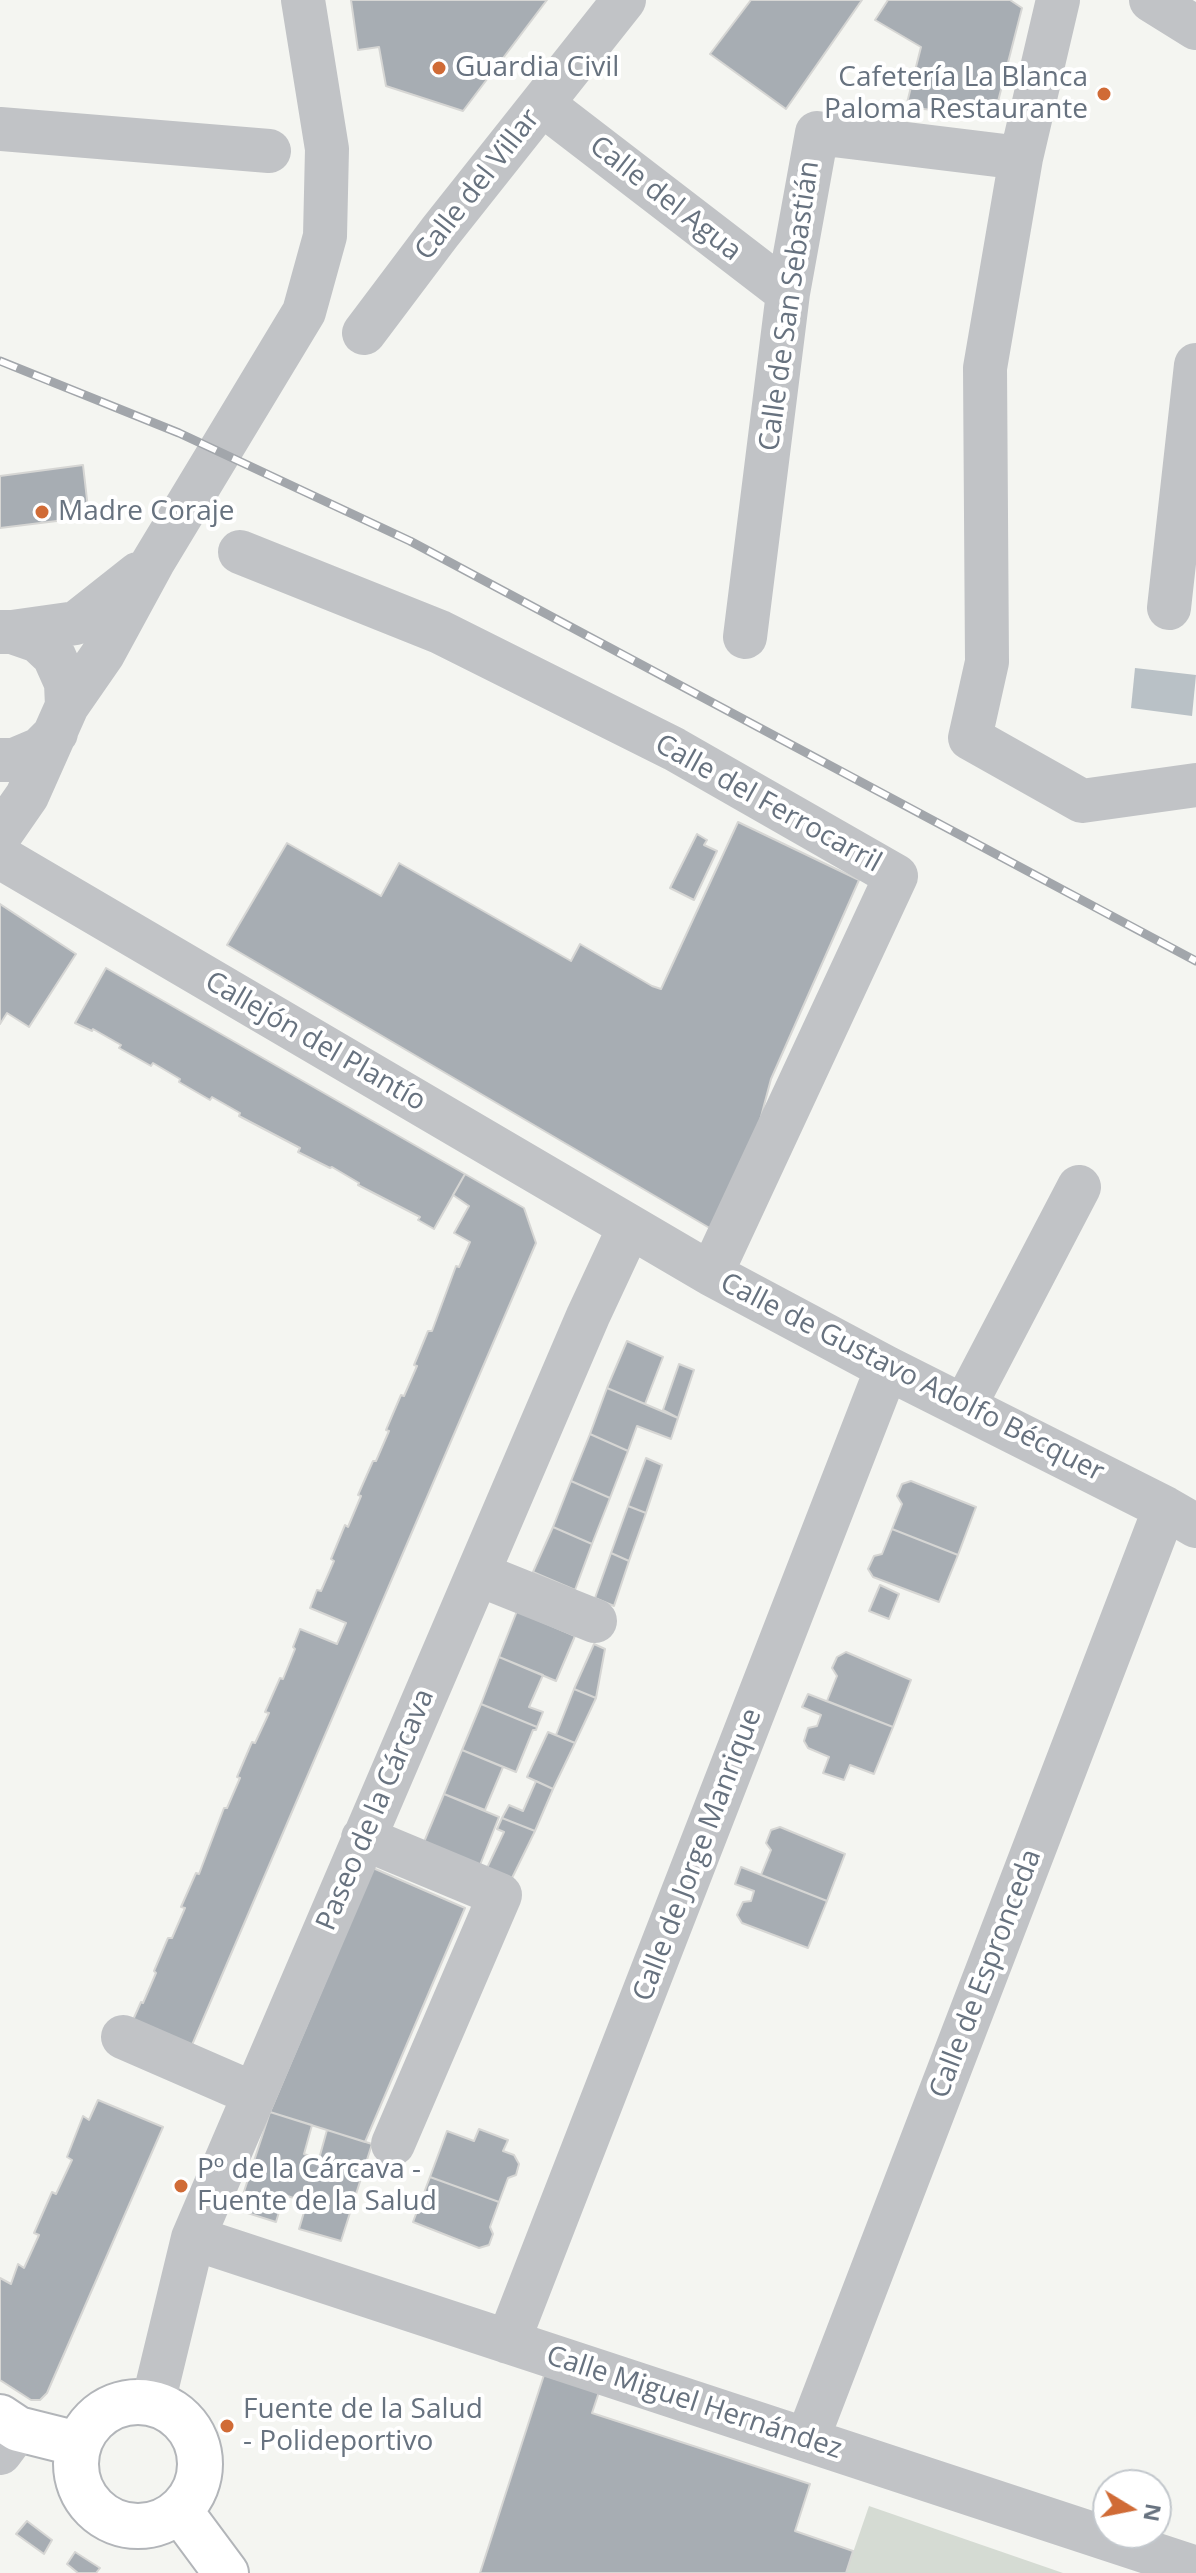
<!DOCTYPE html>
<meta charset="utf-8">
<style>
body{margin:0}
#map{position:relative;width:1196px;height:2573px;overflow:hidden;background:#f4f5f1;font-family:"Open Sans",sans-serif}
canvas{display:block}
.north{position:absolute;left:1092px;top:2469px;width:80px;height:80px;box-sizing:border-box;background:#fff;border:2px solid #c2c7cc;border-radius:50%;rotate:100deg;font-size:22px;font-weight:700;line-height:32px;text-align:center;color:#67727f}
.north::after{content:'';display:block;margin:auto;width:28px;height:36px;background:#d06b36;clip-path:polygon(50% 0,100% 100%,50% 72%,0 100%)}
</style>
<div id="map">
<canvas width="1196" height="2573"></canvas>
<div class="north">N</div>
</div>
<script>
const c = document.querySelector('canvas').getContext('2d');
c.lineJoin = 'round';
function fill(path, color) { c.fillStyle = color; c.fill(path, 'evenodd'); }
const poly = rows => new Path2D(rows.map(r => 'M' + r).join(''));
function strokePath(path, color, width, dash) { c.strokeStyle = color; c.lineWidth = width; c.lineCap = dash ? 'butt' : 'round'; c.setLineDash(dash || []); c.stroke(path); }
function write(font, color, halo, rows, align = 'center') {
  c.font = font + ' "Open Sans",sans-serif'; c.lineWidth = 8; c.setLineDash([]); c.textBaseline = 'middle'; c.strokeStyle = halo; c.fillStyle = color; for (const [text, x, y, turn = 0] of rows) {
    c.save(); c.translate(x, y); c.rotate((+turn || 0) * Math.PI / 180); c.textAlign = isNaN(turn) ? turn : align; if (halo) c.strokeText(text, 0, 0); c.fillText(text, 0, 0); c.restore();
  }
}
const green = poly([
 [869,2506,1063,2573,846,2573]
]);
const water = poly([
 [1135,668,1196,675,1192,716,1131,708]
]);
const building = poly([
 [351,0,547,0,463,111,386,86,379,47,358,50,351,0],
 [751,0,862,0,786,109,710,54,751,0],
 [888,0,1010,0,1022,8,994,117,906,107,921,47,875,20,888,0],
 [83,465,89,517,0,528,0,476,83,465],
 [738,822,859,880,771,1079,758,1128,713,1230,227,945,287,843,381,896,399,863,571,961,580,944,652,986,661,989,738,822],
 [697,834,707,840,704,845,717,851,694,900,670,888,697,834],
 [0,904,76,954,29,1027,7,1013,0,1024,0,904],
 [106,968,465,1174,434,1229,418,1220,420,1217,358,1185,359,1183,332,1167,330,1168,298,1152,300,1148,239,1116,240,1113,212,1097,210,1100,179,1082,180,1079,153,1063,151,1066,119,1048,121,1045,93,1029,92,1031,75,1023,106,968],
 [465,1174,524,1208,536,1243,192,2045,133,2020,141,2002,143,2003,156,1973,154,1971,168,1938,172,1938,185,1908,181,1907,196,1873,199,1874,224,1808,227,1808,240,1778,237,1777,252,1742,255,1743,269,1713,265,1712,280,1678,283,1679,295,1649,293,1647,300,1629,337,1644,346,1623,310,1608,317,1590,321,1591,334,1561,331,1559,345,1525,348,1527,361,1496,358,1495,373,1461,376,1461,389,1431,386,1430,401,1395,404,1396,417,1366,414,1365,428,1331,432,1331,456,1266,459,1267,470,1242,454,1233,469,1206,453,1195,465,1174],
 [627,1341,663,1357,645,1404,607,1388,627,1341],
 [679,1364,694,1370,678,1418,663,1410,679,1364],
 [607,1388,678,1418,671,1439,637,1426,628,1451,590,1434,607,1388],
 [590,1434,628,1451,610,1498,571,1481,590,1434],
 [646,1458,662,1465,646,1513,628,1506,646,1458],
 [571,1481,610,1498,592,1544,553,1527,571,1481],
 [911,1481,976,1507,958,1555,892,1529,902,1504,897,1496,902,1484,911,1481],
 [628,1506,646,1513,629,1561,611,1553,628,1506],
 [553,1527,592,1544,575,1590,533,1572,553,1527],
 [892,1529,958,1555,939,1602,873,1577,868,1569,874,1556,882,1554,892,1529],
 [611,1553,629,1561,614,1606,595,1598,611,1553],
 [880,1585,899,1594,889,1619,869,1611,880,1585],
 [517,1611,575,1636,556,1681,499,1657,517,1611],
 [594,1644,605,1649,596,1698,574,1689,594,1644],
 [846,1652,911,1680,893,1727,827,1701,837,1676,832,1668,837,1657,846,1652],
 [499,1657,543,1675,529,1707,543,1712,537,1727,481,1704,499,1657],
 [574,1689,596,1698,575,1743,556,1735,574,1689],
 [808,1694,893,1727,874,1774,850,1765,844,1780,823,1773,829,1757,808,1748,804,1741,808,1728,817,1726,821,1715,802,1707,808,1694],
 [481,1704,537,1727,536,1730,533,1730,516,1772,462,1750,481,1704],
 [548,1732,575,1743,553,1789,527,1777,548,1732],
 [462,1750,503,1767,485,1810,444,1794,462,1750],
 [536,1781,553,1789,535,1831,502,1818,509,1805,523,1811,536,1781],
 [444,1794,499,1817,480,1865,424,1842,444,1794],
 [502,1818,535,1831,512,1878,487,1868,504,1832,497,1829,502,1818],
 [780,1827,845,1854,827,1901,761,1875,771,1850,766,1843,771,1830,780,1827],
 [741,1867,827,1901,808,1948,742,1923,737,1915,743,1902,751,1901,754,1891,735,1884,741,1867],
 [373,1868,465,1908,365,2142,270,2112,373,1868],
 [98,2100,163,2127,47,2393,40,2400,31,2400,0,2380,0,2278,11,2284,18,2264,24,2268,39,2235,34,2233,52,2192,56,2194,72,2160,67,2157,83,2116,89,2120,98,2100],
 [270,2112,312,2125,304,2154,319,2159,327,2130,372,2144,341,2241,299,2229,307,2202,284,2195,276,2222,238,2210,270,2112],
 [479,2129,508,2140,503,2151,514,2155,519,2164,516,2175,508,2178,499,2202,430,2177,447,2131,474,2141,479,2129],
 [430,2177,499,2202,490,2227,493,2234,489,2245,479,2248,413,2222,430,2177],
 [544,2375,599,2392,592,2413,810,2484,795,2531,853,2551,846,2573,480,2573,544,2375],
 [27,2521,52,2540,44,2554,16,2534,27,2521],
 [75,2552,100,2568,96,2573,78,2573,67,2564,75,2552]
]);
const minor = poly([
 [1058,0,1021,158,985,368,987,662,970,738,1082,801,1196,785],
 [1151,0,1196,28],
 [542,104,788,293],
 [0,129,269,151],
 [364,333,440,232,624,0],
 [240,552,440,632,674,749,896,876,711,1274],
 [1169,608,1196,365],
 [0,632,12,632,38,641,54,656,66,683,67,706,27,796,0,835],
 [12,632,76,623,138,574],
 [745,637,788,293,817,133,1021,158],
 [67,706,103,654,153,562,304,312,325,236,327,149,303,0],
 [0,760,14,760,40,749,56,733],
 [0,857,711,1274,887,1368,1165,1508,1196,1526],
 [964,1407,1079,1187],
 [478,1574,595,1621],
 [363,1838,500,1895,393,2144],
 [123,2037,254,2094],
 [193,2238,1196,2568],
 [508,2342,887,1368],
 [153,2403,193,2238,588,1316,629,1228],
 [807,2440,1165,1508],
 [0,2453,18,2429]
]);
const major = poly([
 '76 2464a62 62 0 1 1 124 0a62 62 0 1 1-124 0Z',
 [0,2417,18,2429,78,2444],
 [180,2511,226,2573]
]);
const rail = poly([
 [0,361,179,433,410,541,1196,961]
]);
const markers = [
 [439,68,8,"#d06b36"],
 [1104,94,8,"#d06b36"],
 [42,512,8,"#d06b36"],
 [181,2186,8,"#d06b36"],
 [227,2426,8,"#d06b36"]
];
const poiNames = [
 ["Guardia Civil",455,68],
 ["Cafetería La Blanca",1088,78,"right"],
 ["Paloma Restaurante",1088,110,"right"],
 ["Madre Coraje",58,512],
 ["Pº de la Cárcava -",197,2170],
 ["Fuente de la Salud",197,2202],
 ["Fuente de la Salud",243,2410],
 ["- Polideportivo",243,2442]
];
const streetNames = [
 ["Calle del Villar",478,185,-52],
 ["Calle del Agua",665,199,38],
 ["Calle de San Sebastián",790,306,-82],
 ["Calle del Ferrocarril",768,804,29],
 ["Callejón del Plantío",315,1042,30],
 ["Calle de Gustavo Adolfo Bécquer",912,1378,27],
 ["Paseo de la Cárcava",376,1810,-67],
 ["Calle de Jorge Manrique",698,1855,-69],
 ["Calle de Espronceda",986,1974,-69],
 ["Calle Miguel Hernández",694,2403,18]
];
fill(green, '#d5dbd3');
fill(water, '#b9c1c6');
fill(building, '#a7adb3');
strokePath(building, '#d6d6d4', 2);
strokePath(major, '#b2b5b9', 48);
strokePath(minor, '#c1c3c6', 44);
strokePath(major, '#fff', 44);
strokePath(rail, '#a2a6ab', 9);
strokePath(rail, '#fff', 6, [18]);
for (const [x, y, r, color] of markers) { const dot = new Path2D(); dot.arc(x, y, r, 0, 2 * Math.PI); c.fillStyle = color; c.fill(dot); strokePath(dot, '#fff', 3); }
write('28px', '#67727f', '#fff', poiNames, 'left');
write('28px', '#67727f', '#fff', streetNames);
</script>
